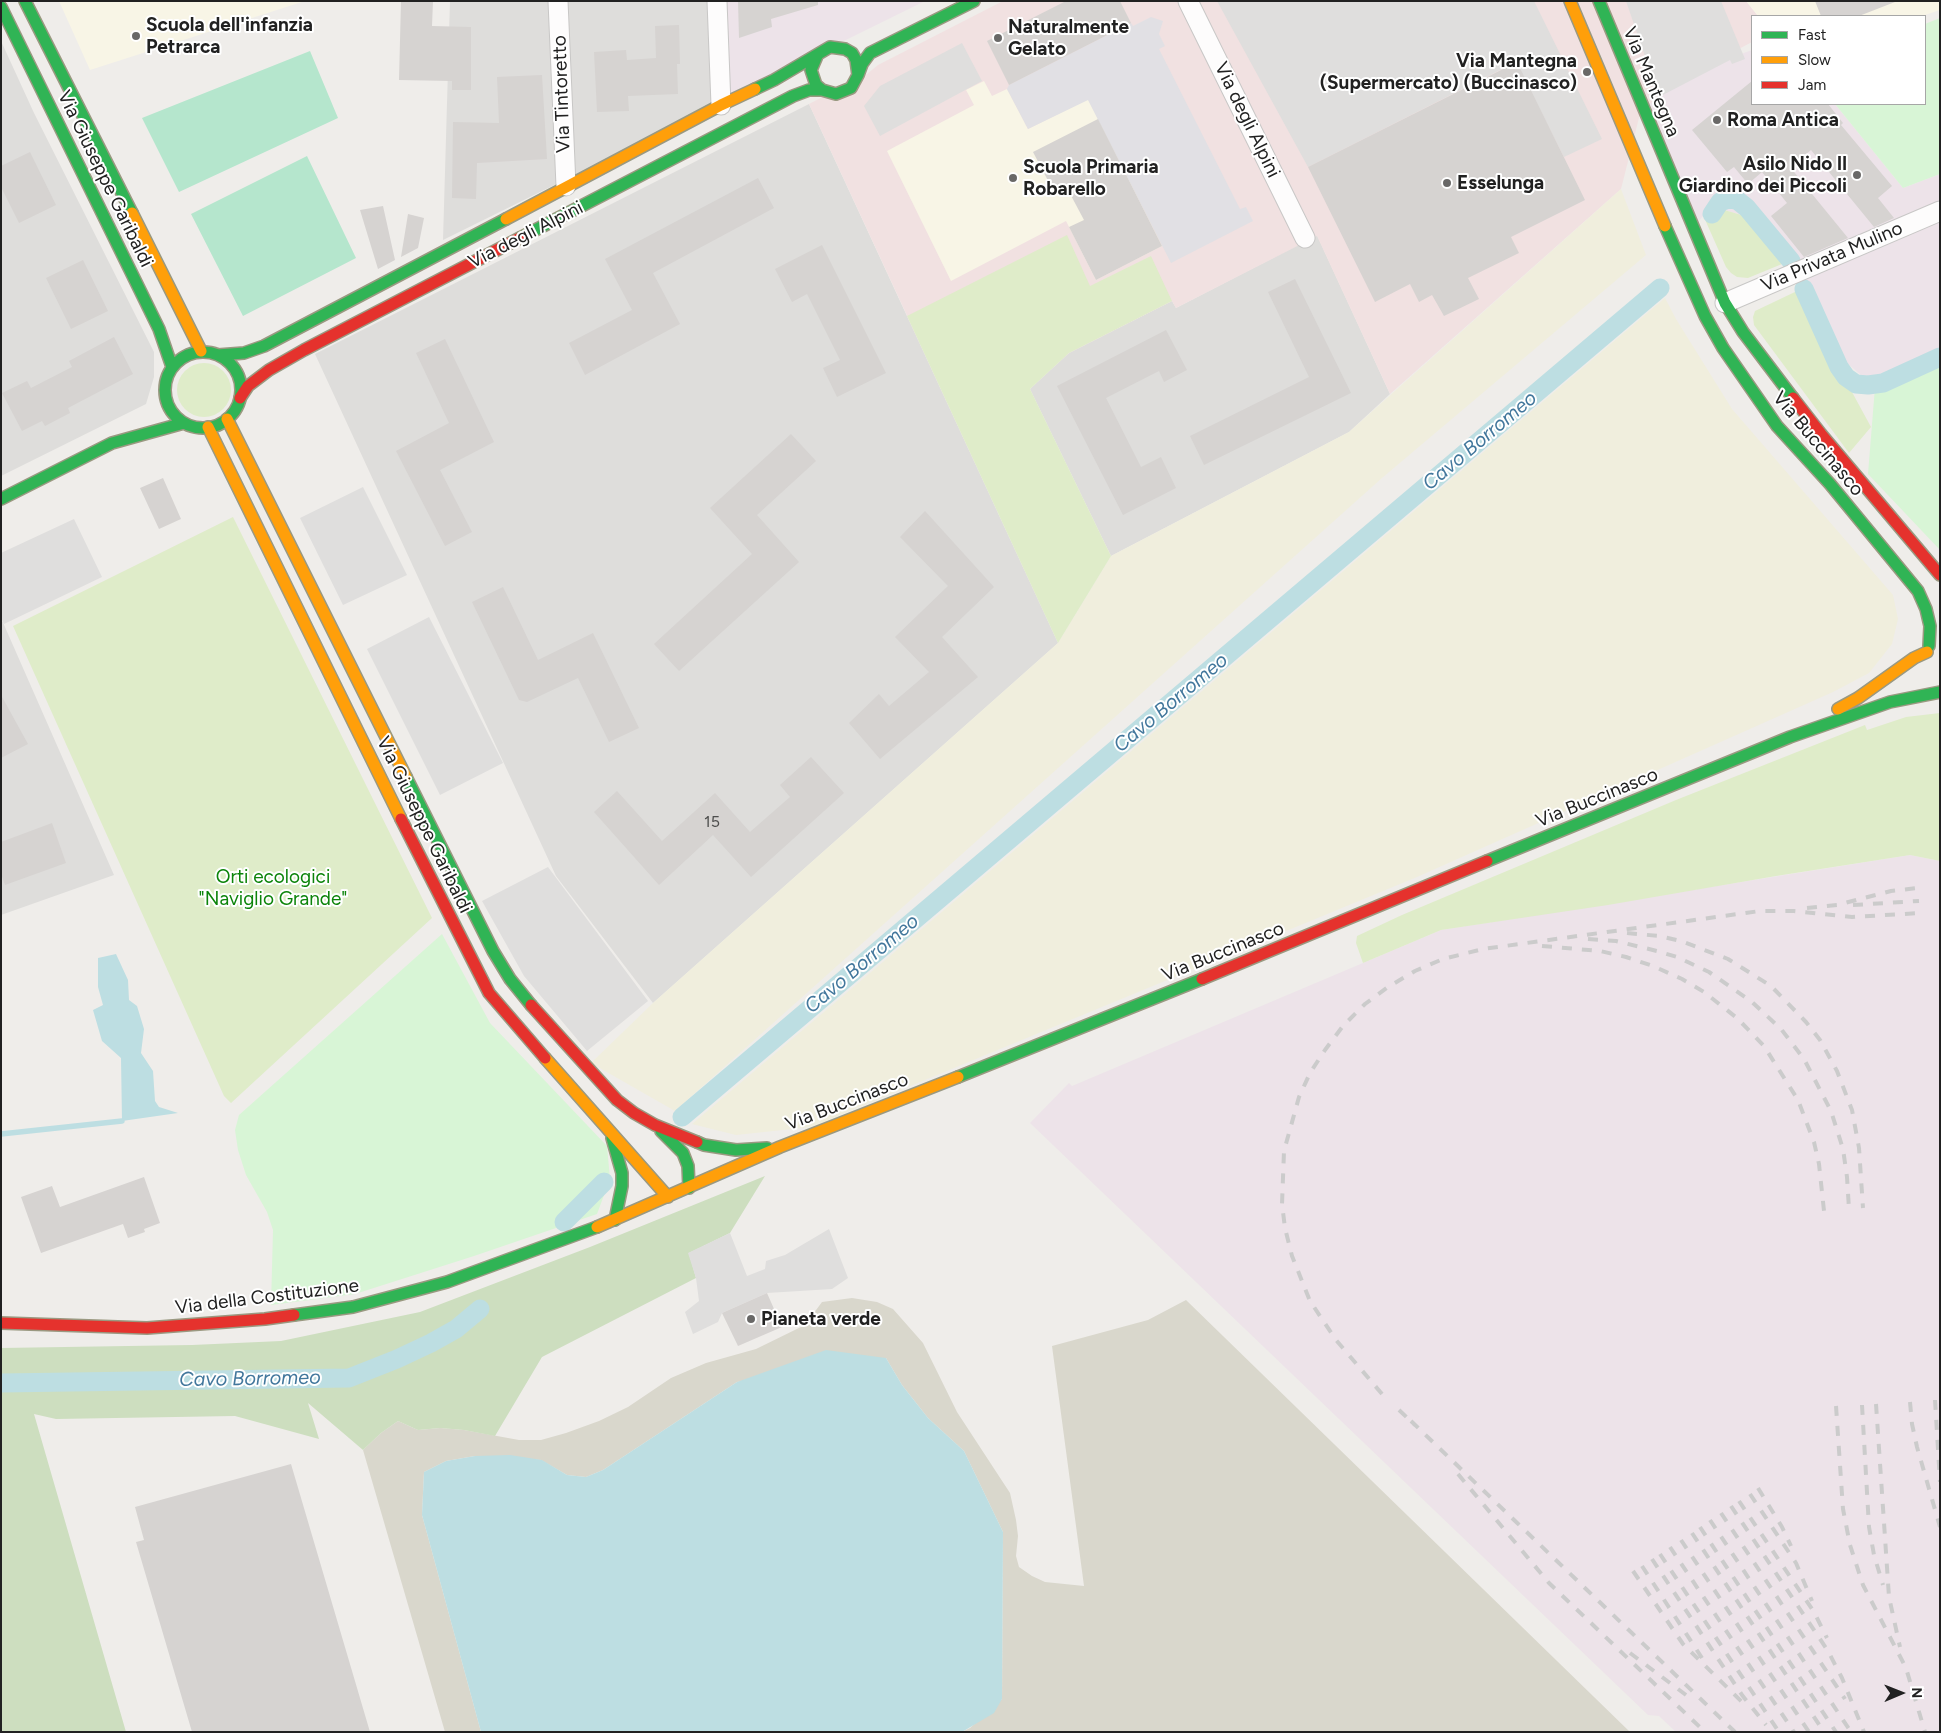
<!DOCTYPE html>
<style>
body{margin:0}
#map{position:relative;width:1941px;height:1733px;overflow:hidden;background:#efedea;font-family:Figtree,sans-serif}
canvas{display:block}
.frame{position:absolute;inset:0;border:2px solid #212121;pointer-events:none}
.legend{position:absolute;left:1751px;top:15px;width:175px;height:90px;box-sizing:border-box;background:#fff;border:1px solid #a6a6a6;margin:0;padding:6px 9px;list-style:none;font-size:15px;color:#212121}
.legend li{display:flex;align-items:center;gap:10px;height:25px}
.legend b{width:25px;border:1px solid #a6a6a6}
.north{position:absolute;left:1876px;top:1668px;width:50px;height:50px;-webkit-text-stroke:4px #fff;paint-order:stroke;rotate:89deg;font-size:14px;font-weight:700;line-height:20px;text-align:center;color:#212121}
.north::after{content:'';display:block;margin:auto;width:18px;height:22px;background:#212121;clip-path:polygon(50% 0,100% 100%,50% 72%,0 100%)}
</style>
<div id="map">
<canvas width="1941" height="1733"></canvas>
<div class="frame"></div>
<ul class="legend">
<li><b style="height:6px;background:#30b455"></b>Fast</li>
<li><b style="height:6px;background:#ff9f0a"></b>Slow</li>
<li><b style="height:6px;background:#e5322d"></b>Jam</li>
</ul>
<div class="north">N</div>
</div>
<script>
const c = document.querySelector('canvas').getContext('2d');
c.lineJoin = 'round';
function fill(path, color) { c.fillStyle = color; c.fill(path, 'evenodd'); }
const poly = rows => new Path2D(rows.map(r => 'M' + r).join(''));
function strokePath(path, color, width, dash) { c.strokeStyle = color; c.lineWidth = width; c.lineCap = dash ? 'butt' : 'round'; c.setLineDash(dash || []); c.stroke(path); }
function write(font, color, halo, rows, align = 'center') {
  c.font = font + ' Figtree,sans-serif'; c.lineWidth = 4; c.setLineDash([]); c.textBaseline = 'middle'; c.strokeStyle = halo; c.fillStyle = color; for (const [text, x, y, turn = 0] of rows) {
    c.save(); c.translate(x, y); c.rotate((+turn || 0) * Math.PI / 180); c.textAlign = isNaN(turn) ? turn : align; if (halo) c.strokeText(text, 0, 0); c.fillText(text, 0, 0); c.restore();
  }
}
const residential = poly([
 [450,1,714,1,718,104,443,240],
 [1,41,34,113,154,352,154,377,146,404,1,476],
 [809,104,1058,643,653,1003,556,876,315,354],
 [1317,235,1390,394,1349,432,1111,556,1030,389,1069,353,1172,301,1176,308],
 [1,618,114,875,1,915]
]);
const commercial = poly([
 [1003,1,1746,1,1758,16,1752,16,1752,42,1701,69,1641,110,1621,189,1390,394,1317,236,1176,308,1172,301,1069,353,967,445,809,104,867,74,878,65]
]);
const industrial = poly([
 [722,1,925,1,724,100],
 [1752,50,1752,104,1835,104,1903,188,1940,174,1940,361,1875,387,1833,351,1805,295,1748,217,1711,206,1691,231,1641,110,1701,69],
 [1910,855,1940,861,1940,1732,1676,1732,1659,1716,1648,1715,1030,1123,1069,1083,1072,1086,1441,930]
]);
const education = poly([
 [59,1,305,1,90,70],
 [1746,1,1940,1,1940,10,1922,16,1758,16],
 [984,81,992,96,1007,89,1028,129,1088,99,1162,246,1096,280,1066,221,951,281,887,151,974,105,966,90]
]);
const construction = poly([
 [852,1298,877,1302,893,1309,923,1343,957,1412,1010,1493,1016,1520,1018,1536,1016,1556,1019,1567,1032,1576,1045,1582,1084,1586,1052,1346,1148,1320,1186,1300,1630,1732,962,1732,970,1728,1002,1699,1003,1532,964,1451,928,1418,902,1385,886,1358,737,1382,603,1470,586,1477,567,1475,541,1460,475,1456,446,1461,424,1472,422,1515,481,1732,445,1732,363,1450,381,1433,398,1421,418,1430,440,1428,464,1430,519,1440,541,1440,566,1433,599,1421,628,1407,671,1378,706,1363,756,1349,805,1325,822,1302]
]);
const farmland = poly([
 [1621,189,1646,255,1382,478,675,1111,591,1063,653,1003,1058,643,1111,556,1349,432],
 [1665,298,1676,319,1732,409,1893,595,1898,619,1892,644,1869,673,1833,692,1417,877,811,1127,736,1135,692,1124]
]);
const grass = poly([
 [1711,206,1748,217,1782,264,1748,278,1737,277,1731,273,1726,267,1703,215],
 [1067,235,1090,286,1151,256,1172,301,1069,353,1030,389,1111,556,1058,643,907,316],
 [1797,291,1871,427,1849,453,1754,325,1753,317,1755,311],
 '177 390a27 27 0 1 1 54 0a27 27 0 1 1-54 0Z',
 [233,517,432,918,231,1103,224,1096,13,626],
 [1940,713,1940,861,1910,855,1776,876,1608,905,1441,930,1363,963,1356,943,1357,936,1402,915,1676,800,1865,725,1867,730,1906,717]
]);
const forest = poly([
 [765,1176,730,1233,689,1253,696,1278,542,1357,495,1436,464,1430,440,1428,418,1430,398,1421,381,1433,363,1450,308,1403,319,1439,235,1416,56,1419,34,1414,126,1732,1,1732,1,1348,192,1345,281,1341,420,1312,590,1247]
]);
const park = poly([
 [1940,18,1940,174,1903,188,1835,104,1925,104,1925,24],
 [1940,361,1940,550,1868,474,1875,387],
 [442,934,490,1023,607,1146,610,1179,597,1214,474,1256,355,1294,271,1305,273,1230,267,1212,246,1175,238,1150,235,1130,239,1115]
]);
const pitch = poly([
 [310,51,338,118,179,192,142,118],
 [307,156,356,258,243,316,191,214]
]);
const parking = poly([
 [1217,1,1534,1,1602,139,1564,157,1516,62,1308,167],
 [1626,1,1721,1,1745,59,1732,64,1730,60,1659,97],
 [962,43,982,81,880,136,864,106,880,86],
 [363,487,407,575,343,605,300,518],
 [74,519,102,577,4,624,1,618,1,553],
 [429,617,503,763,440,795,367,649],
 [548,867,648,1001,587,1051,524,976,482,901],
 [829,1229,848,1278,832,1289,767,1293,722,1313,718,1322,693,1334,685,1312,699,1301,696,1278,688,1253,730,1233,747,1276,765,1269,766,1261,785,1255]
]);
const plaza = poly([
 [1151,17,1163,21,1159,34,1165,46,1159,49,1240,209,1246,207,1253,221,1171,263,1088,100,1028,129,1007,89,1009,85,1131,23,1133,26]
]);
const water = poly([
 [116,954,128,980,129,1000,137,1006,144,1029,141,1053,153,1071,155,1101,159,1107,178,1113,122,1121,121,1058,102,1041,93,1010,103,1005,98,987,98,958],
 [826,1350,886,1358,902,1385,928,1418,964,1451,1003,1532,1002,1699,994,1713,962,1732,481,1732,422,1515,424,1472,446,1461,475,1456,510,1455,542,1460,567,1475,586,1477,603,1470,737,1382]
]);
const stream = poly([
 [1,1134,122,1121]
]);
const canal = poly([
 [1712,214,1720,202,1728,199,1737,200,1747,208,1791,261],
 [1804,289,1839,367,1846,377,1856,384,1868,385,1883,383,1940,357],
 [682,1117,1660,288],
 [564,1222,604,1182],
 [1,1383,349,1378,397,1359,431,1343,456,1329,480,1309]
]);
const building = poly([
 [401,1,433,1,432,26,471,27,471,90,452,90,452,81,399,80],
 [738,1,818,1,818,5,771,19,772,27,739,38],
 [1066,1,1120,1,1131,23,1009,85,987,41],
 [1815,1,1895,1,1895,2,1859,16,1821,16],
 [679,25,680,64,677,64,678,94,628,96,629,111,597,112,594,52,626,50,627,60,656,58,655,26],
 [1517,62,1585,200,1511,237,1519,253,1468,278,1479,299,1444,316,1432,295,1419,302,1410,284,1375,302,1308,167],
 [542,75,547,159,477,163,476,199,452,198,453,122,499,123,497,77],
 [1752,81,1752,104,1828,104,1843,123,1841,125,1892,186,1878,198,1894,218,1874,227,1811,150,1790,167,1848,238,1804,257,1771,216,1787,203,1762,172,1748,184,1734,167,1727,172,1692,130],
 [1098,119,1162,246,1096,280,1069,227,1084,220,1067,188,1055,194,1033,152],
 [30,152,56,205,19,223,1,187,1,166],
 [758,178,774,208,653,273,680,324,585,375,569,343,632,310,605,259],
 [383,206,395,260,378,269,360,210],
 [408,214,424,218,418,248,401,257],
 [822,245,886,373,837,397,823,368,840,360,807,294,792,302,775,269],
 [83,260,108,311,71,329,46,278],
 [1295,279,1351,393,1204,465,1190,436,1309,377,1268,292],
 [1166,330,1187,370,1164,382,1159,371,1106,398,1141,467,1161,457,1176,488,1123,515,1057,386],
 [114,337,133,374,68,408,70,413,45,426,42,421,22,431,2,393,27,381,31,388,72,367,69,361],
 [445,339,494,442,440,470,472,532,445,546,396,451,449,423,416,353],
 [791,434,816,461,757,515,799,562,679,671,654,644,752,554,710,508],
 [163,478,181,519,159,529,140,488],
 [925,511,994,587,942,637,978,677,880,759,849,723,879,694,889,706,929,672,895,637,948,586,900,537],
 [503,587,538,660,593,633,639,728,609,742,578,678,527,702,519,700,472,602],
 [1,695,28,744,1,758],
 [811,757,844,793,751,877,713,835,659,885,594,812,617,791,662,841,715,793,750,832,790,797,780,785],
 [52,823,66,863,5,885,1,874,1,842],
 [144,1177,160,1223,144,1229,145,1232,128,1238,123,1224,41,1253,21,1197,52,1186,60,1207],
 [767,1293,782,1327,738,1346,722,1313],
 [291,1464,370,1732,192,1732,136,1542,144,1540,135,1507]
]);
const street = poly([
 [558,1,566,186],
 [717,1,721,105],
 [1188,1,1305,238],
 [1725,303,1940,211]
]);
const fast = poly([
 [25,1,132,213],
 [1599,1,1725,303,1743,332,1793,398],
 [1,7,159,329,172,367],
 [858,75,862,64,870,53,974,1],
 [755,89,774,80,830,47,845,49,852,53,856,60,858,75,851,88,836,94,822,90,816,85,811,70,817,56],
 [1665,226,1705,316,1723,348,1777,426,1830,484,1918,591,1926,609,1930,626,1929,646],
 [520,238,793,96,809,90,822,90],
 '165 390a38 38 0 1 1 76 0a38 38 0 1 1-76 0Z',
 [218,355,244,353,264,346,506,219],
 [1,499,112,443,184,423],
 [406,777,493,951,510,979,531,1005],
 [1487,861,1790,737,1890,702,1940,692],
 [958,1077,1202,979],
 [661,1131,683,1153,688,1166,689,1188],
 [612,1138,622,1173,622,1186,615,1220],
 [697,1142,704,1145,736,1150,767,1148],
 [294,1315,353,1307,447,1282,597,1227]
]);
const slow = poly([
 [1570,1,1665,226],
 [132,213,201,351],
 [506,219,721,105,755,89],
 [227,419,406,777],
 [208,427,401,819],
 [1838,709,1858,698,1914,658,1927,652],
 [545,1058,668,1197],
 [597,1227,780,1147,958,1077]
]);
const jam = poly([
 [240,398,248,386,269,370,304,350,520,238],
 [1793,398,1821,434,1940,575],
 [401,819,489,993,545,1058],
 [1202,979,1487,861],
 [531,1005,617,1100,634,1113,655,1125,697,1142],
 [1,1323,147,1328,265,1319,294,1315]
]);
const rail = poly([
 [1853,905,1919,901],
 [1807,908,1837,905,1891,891,1918,888],
 [1627,933,1659,936,1681,941,1728,959,1771,986,1806,1022,1820,1040,1837,1071,1852,1110,1859,1148,1863,1208],
 [1588,939,1616,941,1657,951,1677,957,1709,972,1752,1002,1781,1029,1804,1059,1831,1111,1843,1149,1847,1177,1849,1209],
 [1542,946,1600,951,1626,957,1653,966,1682,979,1704,992,1737,1018,1764,1046,1798,1100,1814,1142,1819,1164,1824,1211],
 [1382,1394,1336,1340,1310,1301,1292,1256,1285,1228,1282,1204,1284,1151,1299,1097,1310,1073,1325,1050,1343,1026,1365,1004,1388,987,1415,971,1443,959,1483,949,1760,911,1794,911,1852,917,1920,913],
 [1935,1400,1940,1482],
 [1910,1402,1912,1424,1917,1447,1940,1527],
 [1876,1404,1889,1597,1900,1647],
 [1862,1405,1869,1527,1874,1555,1883,1585],
 [1836,1406,1843,1509,1850,1545,1863,1585,1906,1668,1925,1732],
 [1399,1410,1415,1425],
 [1411,1421,1735,1732],
 [1458,1474,1549,1583,1705,1732],
 [1758,1488,1782,1527,1791,1546],
 [1750,1494,1796,1563,1812,1601],
 [1739,1501,1814,1612,1827,1638],
 [1731,1506,1828,1651,1842,1678,1864,1732],
 [1721,1513,1845,1699],
 [1710,1520,1851,1732],
 [1700,1527,1836,1732],
 [1692,1533,1824,1732],
 [1681,1540,1809,1732],
 [1670,1547,1794,1732],
 [1660,1554,1779,1732],
 [1652,1559,1742,1695,1766,1725],
 [1642,1566,1702,1658],
 [1633,1571,1683,1644,1742,1702],
 [1630,1653,1694,1701]
]);
const markers = [
 [136,36,5,"#696867"],
 [998,38,5,"#696867"],
 [1587,72,5,"#696867"],
 [1717,120,5,"#696867"],
 [1857,175,5,"#696867"],
 [1013,178,5,"#696867"],
 [1447,183,5,"#696867"],
 [751,1319,5,"#696867"]
];
const numberNames = [
 ["15",712,822]
];
const poiNames = [
 ["Scuola dell'infanzia",146,25],
 ["Petrarca",146,47],
 ["Naturalmente",1008,27],
 ["Gelato",1008,49],
 ["Via Mantegna",1577,61,"right"],
 ["(Supermercato) (Buccinasco)",1577,83,"right"],
 ["Roma Antica",1727,120],
 ["Asilo Nido Il",1847,164,"right"],
 ["Giardino dei Piccoli",1847,186,"right"],
 ["Scuola Primaria",1023,167],
 ["Robarello",1023,189],
 ["Esselunga",1457,183],
 ["Pianeta verde",761,1319]
];
const streetNames = [
 ["Via Mantegna",1651,82,67],
 ["Via Tintoretto",562,94,-92],
 ["Via degli Alpini",1247,120,64],
 ["Via Giuseppe Garibaldi",105,179,64],
 ["Via degli Alpini",526,235,-27],
 ["Via Privata Mulino",1832,257,-23],
 ["Via Buccinasco",1818,444,50],
 ["Via Buccinasco",1597,798,-22],
 ["Via Giuseppe Garibaldi",424,825,64],
 ["Via Buccinasco",1223,952,-22],
 ["Via Buccinasco",847,1102,-21],
 ["Via della Costituzione",267,1297,-7]
];
const parkNames = [
 ["Orti ecologici",273,877],
 ["\"Naviglio Grande\"",273,899]
];
const waterNames = [
 ["Cavo Borromeo",1480,441,-40],
 ["Cavo Borromeo",1171,703,-40],
 ["Cavo Borromeo",862,964,-40],
 ["Cavo Borromeo",250,1379,-1]
];
fill(residential, '#dedddb');
fill(commercial, '#f1e1e1');
fill(industrial, '#ede3e9');
fill(education, '#f8f5e6');
fill(construction, '#d9d7cc');
fill(farmland, '#f0eedd');
fill(grass, '#dfecc9');
fill(forest, '#cddebf');
fill(park, '#d8f5d6');
fill(pitch, '#b5e6cd');
fill(parking, '#dfdedd');
fill(plaza, '#e1e0e4');
fill(water, '#bddee2');
strokePath(stream, '#bddee2', 5.5);
strokePath(canal, '#bddee2', 19);
fill(building, '#d6d3d1');
strokePath(street, '#c8c7c6', 21);
strokePath(fast, '#9a9981', 14);
strokePath(slow, '#9a9981', 14);
strokePath(jam, '#9a9981', 14);
strokePath(street, '#fdfcfc', 19);
strokePath(fast, '#30b455', 11);
strokePath(slow, '#ff9f0a', 11);
strokePath(jam, '#e5322d', 11);
strokePath(rail, '#cbcbcb', 4, [10, 10]);
for (const [x, y, r, color] of markers) { const dot = new Path2D(); dot.arc(x, y, r, 0, 2 * Math.PI); c.fillStyle = color; c.fill(dot); strokePath(dot, '#fff', 2); }
write('16px', '#4e4e4d', null, numberNames);
write('bold 19px', '#212121', '#fff', poiNames, 'left');
write('19px', '#212121', '#fff', streetNames);
write('19px', '#0c840a', '#fff', parkNames);
write('italic 20px', '#42779c', '#fff', waterNames);
</script>
